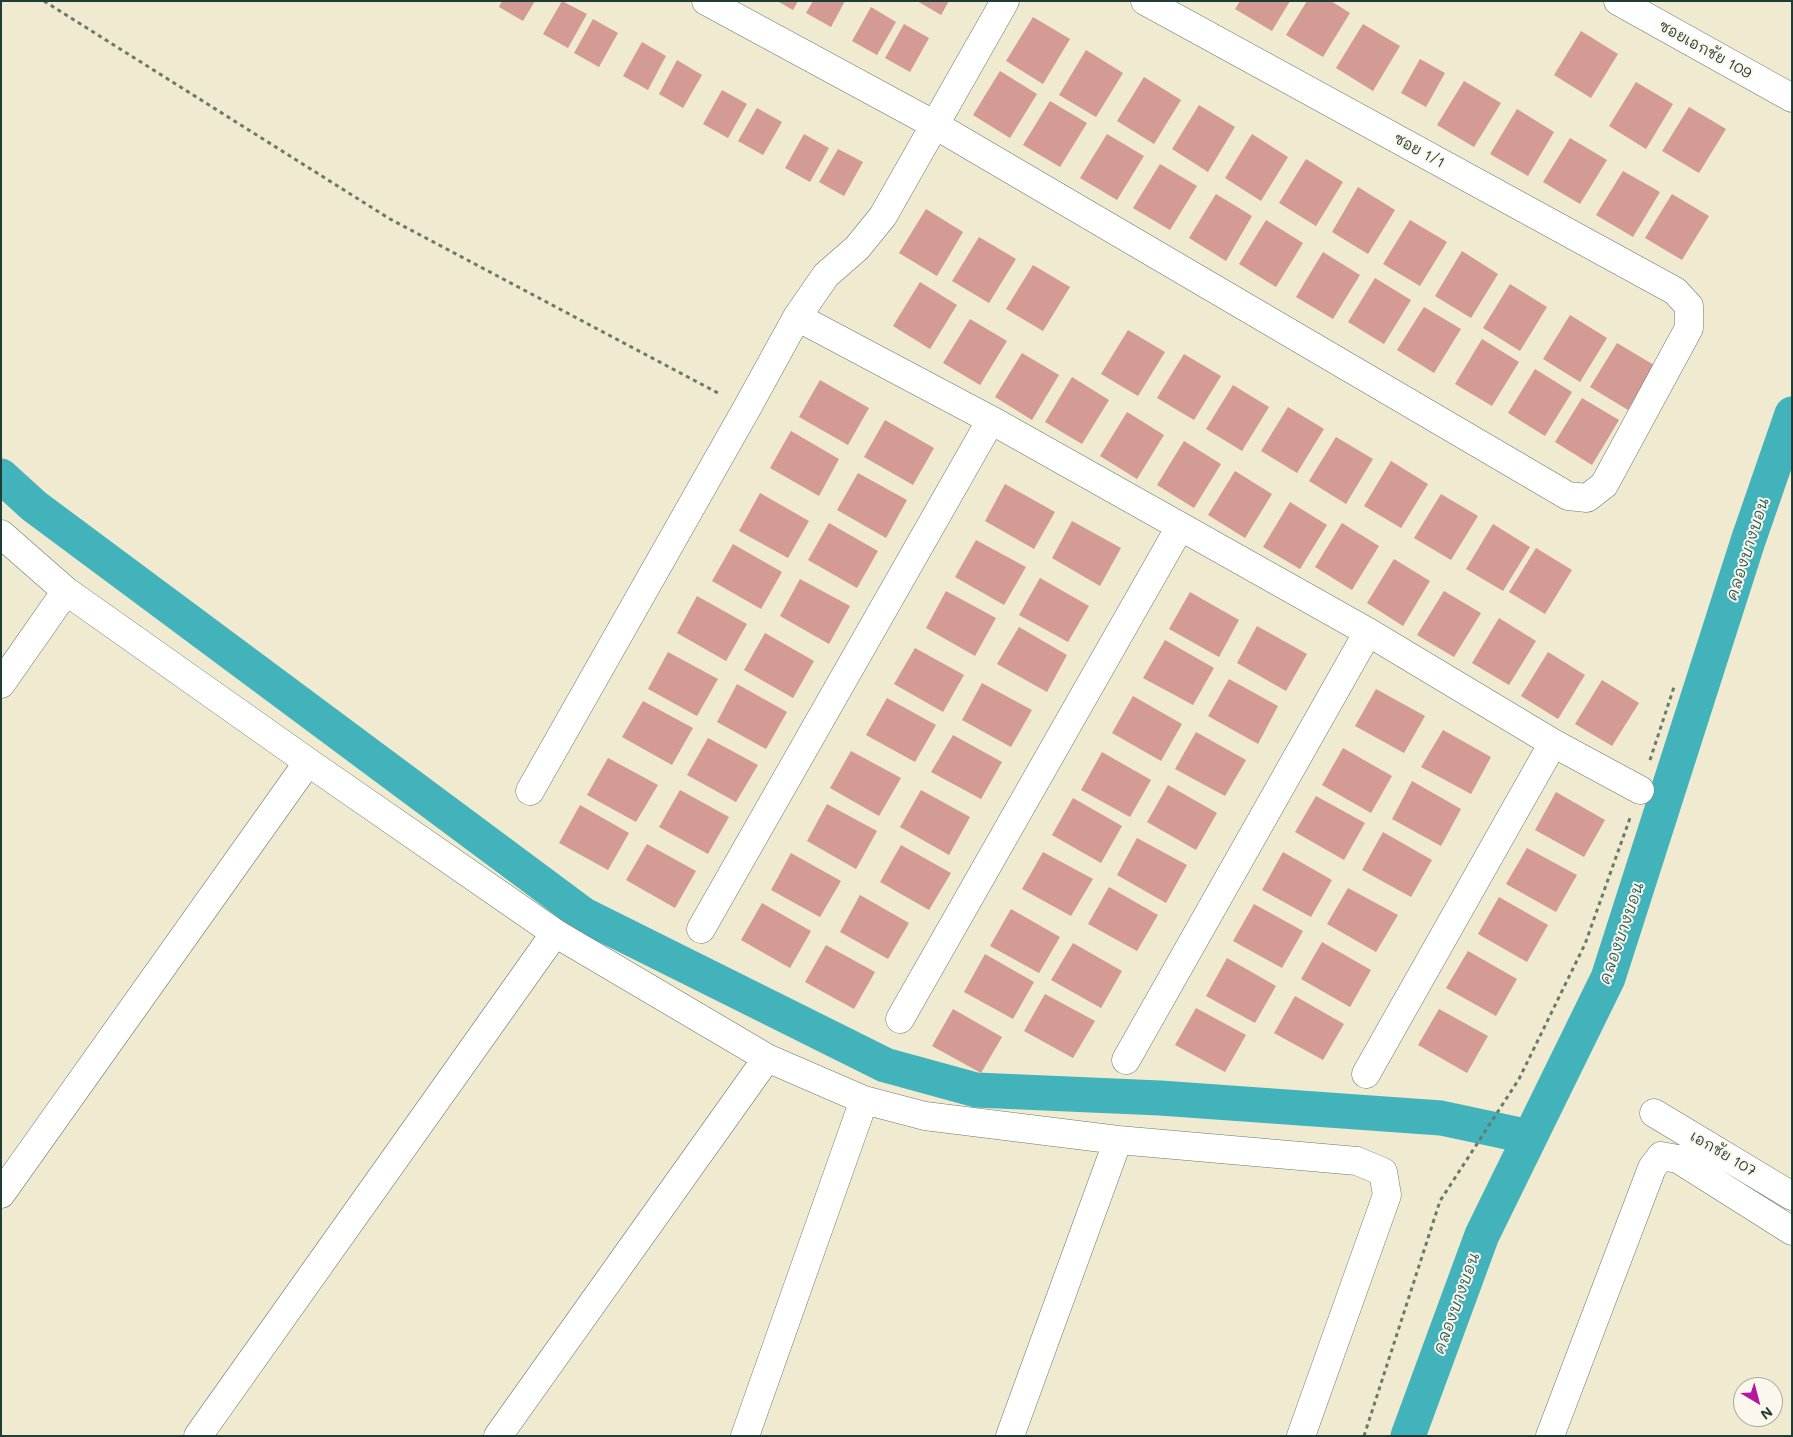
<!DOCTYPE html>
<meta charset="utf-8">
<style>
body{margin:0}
#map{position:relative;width:1793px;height:1437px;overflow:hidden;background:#efead0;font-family:Mali,sans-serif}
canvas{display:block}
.frame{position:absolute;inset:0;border:2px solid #1f3d34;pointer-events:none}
.north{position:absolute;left:1733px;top:1377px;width:50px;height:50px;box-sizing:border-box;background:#fbf7ec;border:1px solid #a3ada2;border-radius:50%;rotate:143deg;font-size:14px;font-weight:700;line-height:20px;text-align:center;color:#1f3d34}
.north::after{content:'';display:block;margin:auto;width:18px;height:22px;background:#b5179e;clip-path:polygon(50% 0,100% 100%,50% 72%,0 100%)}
</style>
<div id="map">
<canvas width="1793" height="1437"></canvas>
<div class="frame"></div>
<div class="north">N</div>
</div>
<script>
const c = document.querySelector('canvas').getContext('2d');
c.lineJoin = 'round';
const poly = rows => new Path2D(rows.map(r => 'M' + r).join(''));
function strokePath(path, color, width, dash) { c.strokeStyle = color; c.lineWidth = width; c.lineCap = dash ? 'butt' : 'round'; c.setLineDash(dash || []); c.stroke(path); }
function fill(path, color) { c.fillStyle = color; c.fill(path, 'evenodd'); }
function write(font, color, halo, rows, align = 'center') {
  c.font = font + ' Mali,"Playpen Sans Thai",sans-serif'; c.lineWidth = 4; c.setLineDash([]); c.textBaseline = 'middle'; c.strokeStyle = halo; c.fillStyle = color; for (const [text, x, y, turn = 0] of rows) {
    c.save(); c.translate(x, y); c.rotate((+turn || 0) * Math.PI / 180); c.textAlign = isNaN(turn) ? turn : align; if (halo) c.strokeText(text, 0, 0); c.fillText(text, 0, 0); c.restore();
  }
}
const canal = poly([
 [1,476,34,506,584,915,885,1065,976,1090,1160,1098,1441,1118,1530,1137],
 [1408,1436,1482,1235,1608,978,1748,541,1792,414]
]);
const building = poly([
 [502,1,535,1,523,21,499,7],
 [562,1,587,14,568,48,543,34],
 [777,1,798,1,793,10],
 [813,1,845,1,831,27,806,13],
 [917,1,949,1,941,15],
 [1240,1,1290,1,1272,31,1235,9],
 [1307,1,1331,1,1350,13,1323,57,1286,35],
 [871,7,896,22,877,55,852,41],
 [1033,17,1070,39,1043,84,1006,61],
 [593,19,618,33,599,67,574,53],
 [904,24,929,38,910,72,885,58],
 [1363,24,1400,46,1373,91,1336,68],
 [1581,31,1618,54,1591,98,1554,75],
 [642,42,666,56,648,90,623,76],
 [1086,50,1123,73,1096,117,1059,95],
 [1420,59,1445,73,1426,107,1401,93],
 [677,60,702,75,683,108,659,94],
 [1000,71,1037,94,1010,138,973,115],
 [1144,77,1181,100,1154,144,1117,121],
 [1464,81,1501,103,1474,147,1437,125],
 [1636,82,1673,104,1646,149,1609,126],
 [722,90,747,104,728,138,703,124],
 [1050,101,1087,123,1060,167,1023,145],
 [1199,105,1235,127,1208,172,1172,149],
 [1689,107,1726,129,1699,173,1662,151],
 [757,108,782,122,763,155,738,141],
 [1517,109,1554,132,1528,176,1490,154],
 [804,134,829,148,810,182,785,168],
 [1107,134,1144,156,1117,200,1080,178],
 [1252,134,1288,157,1261,201,1225,178],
 [1570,138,1607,160,1580,204,1543,182],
 [838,149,863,162,844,196,819,182],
 [1306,159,1343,182,1316,226,1279,203],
 [1160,164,1197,186,1170,230,1133,208],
 [1623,171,1660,192,1633,237,1596,215],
 [1358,187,1395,210,1368,254,1332,232],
 [1216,194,1252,216,1226,261,1189,238],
 [1672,194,1709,216,1682,260,1645,238],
 [926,209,963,232,937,276,899,253],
 [1266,220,1303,243,1276,287,1239,264],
 [1410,220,1447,242,1420,286,1383,264],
 [979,237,1016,259,989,303,952,281],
 [1462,251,1498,274,1471,318,1435,296],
 [1323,252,1360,275,1333,319,1296,297],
 [1033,265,1070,287,1043,331,1006,309],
 [1375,278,1411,300,1384,344,1348,322],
 [920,282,957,305,930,349,893,326],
 [1510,284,1547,307,1520,351,1483,328],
 [1424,307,1461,329,1434,373,1397,350],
 [1570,315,1607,338,1580,382,1543,359],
 [970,319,1007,341,980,385,943,363],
 [1128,330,1165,352,1138,396,1101,374],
 [1482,339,1519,362,1492,406,1455,384],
 [1617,343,1654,365,1628,410,1590,387],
 [1022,353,1059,375,1032,420,995,397],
 [1184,354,1221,376,1194,420,1157,398],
 [1535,369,1572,392,1545,436,1508,413],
 [1072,377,1109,400,1082,444,1045,422],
 [820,380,869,408,848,445,799,417],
 [1233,385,1269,407,1242,451,1206,429],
 [1582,398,1619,420,1592,465,1555,442],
 [1288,407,1324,429,1297,473,1261,451],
 [1127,412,1164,435,1137,479,1100,456],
 [885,420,934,448,913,485,864,457],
 [791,431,839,459,819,496,770,468],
 [1336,437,1373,459,1346,504,1309,481],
 [1184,441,1221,464,1194,508,1157,485],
 [1391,461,1428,484,1401,528,1364,506],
 [1235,471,1272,494,1245,538,1208,515],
 [858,473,907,500,886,538,837,510],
 [1005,484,1055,512,1034,549,985,521],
 [760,493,809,521,788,558,739,531],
 [1441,494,1478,516,1451,560,1414,538],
 [1290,502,1327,525,1300,569,1263,547],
 [1072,521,1121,548,1100,586,1052,558],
 [829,523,878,551,857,588,808,560],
 [1342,523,1379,546,1352,590,1315,567],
 [1493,524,1530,547,1503,591,1466,569],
 [976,540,1026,567,1004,605,955,577],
 [733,544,782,572,761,609,712,581],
 [1536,548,1572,570,1545,614,1509,592],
 [1394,559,1430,581,1403,626,1367,603],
 [1040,578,1089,606,1068,642,1019,615],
 [800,579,850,606,829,644,780,616],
 [946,591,996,618,975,656,926,628],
 [1444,591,1481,613,1454,657,1417,635],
 [1190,592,1239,620,1219,657,1169,629],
 [697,596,747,624,726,661,677,633],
 [1499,618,1536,641,1509,685,1472,663],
 [1257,626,1307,654,1286,691,1237,663],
 [1019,627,1067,655,1047,692,997,664],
 [765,633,814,661,793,698,744,670],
 [1165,640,1214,668,1193,705,1143,678],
 [915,648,964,675,943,712,894,684],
 [668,652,718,679,697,716,648,689],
 [1548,652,1585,675,1558,719,1521,696],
 [1229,679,1278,706,1258,744,1208,716],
 [1602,680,1639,703,1612,746,1575,724],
 [982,683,1032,710,1011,747,962,720],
 [737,684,787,712,766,749,717,722],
 [1376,689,1425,716,1404,753,1355,726],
 [1133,696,1182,724,1161,761,1112,733],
 [887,698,936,725,915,762,866,735],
 [643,701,693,728,672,765,622,737],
 [1443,730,1491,757,1471,794,1421,767],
 [1196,732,1246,760,1225,796,1175,769],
 [953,735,1002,762,981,799,931,772],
 [708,738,758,765,736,802,687,775],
 [1343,748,1392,776,1371,813,1322,785],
 [851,751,901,778,879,816,830,788],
 [1102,752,1151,780,1130,817,1081,790],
 [608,758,658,785,636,822,587,795],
 [1412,781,1461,809,1441,846,1392,819],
 [1168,785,1217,813,1196,850,1147,822],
 [680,790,729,817,708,854,659,827],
 [921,790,970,817,949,855,900,827],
 [1556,792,1605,820,1584,857,1535,830],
 [1316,796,1365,823,1344,860,1295,832],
 [1073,798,1122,826,1101,863,1052,835],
 [827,804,877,831,856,869,807,841],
 [580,805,629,833,608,870,559,843],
 [1383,832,1432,860,1411,897,1362,870],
 [1137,838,1187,865,1166,903,1117,875],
 [647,844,696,871,675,908,626,880],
 [901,845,951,873,929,910,880,882],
 [1527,848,1577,875,1556,912,1506,884],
 [1043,852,1093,879,1071,916,1022,889],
 [1283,852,1332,880,1311,917,1262,890],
 [791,853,841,881,820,917,771,890],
 [1109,887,1158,915,1137,951,1088,924],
 [1348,888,1398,915,1376,952,1327,924],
 [860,895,909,923,888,959,840,932],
 [1499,897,1548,925,1527,962,1478,934],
 [762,903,811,931,790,968,741,940],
 [1254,904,1303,931,1282,968,1233,941],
 [1011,909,1060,937,1039,973,990,946],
 [1322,942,1371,970,1350,1007,1301,979],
 [1073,943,1122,971,1101,1008,1051,980],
 [826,945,875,972,854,1009,805,982],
 [1468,951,1517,979,1496,1016,1446,988],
 [985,954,1034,982,1013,1019,964,992],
 [1227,958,1276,986,1255,1023,1206,996],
 [1045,994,1095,1021,1073,1058,1024,1031],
 [1295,996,1344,1024,1323,1060,1274,1033],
 [1196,1008,1246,1035,1225,1072,1175,1045],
 [953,1009,1002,1037,981,1073,932,1046],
 [1439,1009,1488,1036,1467,1073,1418,1045]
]);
const path = poly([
 [44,1,390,219,720,394],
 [1650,760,1674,687],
 [1364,1436,1440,1201,1519,1079,1585,944,1630,818]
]);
const minor = poly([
 [706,1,935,125,1568,496,1587,498,1604,485,1689,328,1689,306,1675,291,1145,1],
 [797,317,991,420,1368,632,1553,743,1640,790],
 [1,534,66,591,308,762,555,933,767,1058,864,1100,925,1116,1118,1140,1357,1161,1383,1172,1387,1195,1301,1436],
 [1,684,66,591],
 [530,791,747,408,797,317,826,275,857,248,883,216,1005,1],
 [701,929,991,420],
 [900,1019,1180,527],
 [1126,1060,1368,632],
 [1366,1074,1553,743],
 [1654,1113,1792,1196],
 [1,1194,308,762],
 [198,1436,555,933],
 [498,1436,767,1058],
 [745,1436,864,1100],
 [1010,1436,1118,1140],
 [1550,1436,1652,1168,1661,1156,1678,1159,1792,1231]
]);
const tertiary = poly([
 [1618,1,1792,98]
]);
const streetNames = [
 ["ซอยเอกชัย 109",1705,50,29],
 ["ซอย 1/1",1419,151,29],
 ["เอกชัย 107",1723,1154,31]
];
const waterNames = [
 ["คลองบางบอน",1748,549,-72],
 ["คลองบางบอน",1622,933,-71],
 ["คลองบางบอน",1457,1303,-70]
];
strokePath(canal, '#42b2bb', 35);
fill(building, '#d39b94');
strokePath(minor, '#687a6b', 29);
strokePath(tertiary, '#687a6b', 29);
strokePath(path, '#687a6b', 3, [4, 4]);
strokePath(minor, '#fff', 28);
strokePath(tertiary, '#fff', 28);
write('15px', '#1f3d34', '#fbf7ec', streetNames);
write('italic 16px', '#2a605c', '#fbf7ec', waterNames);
</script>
